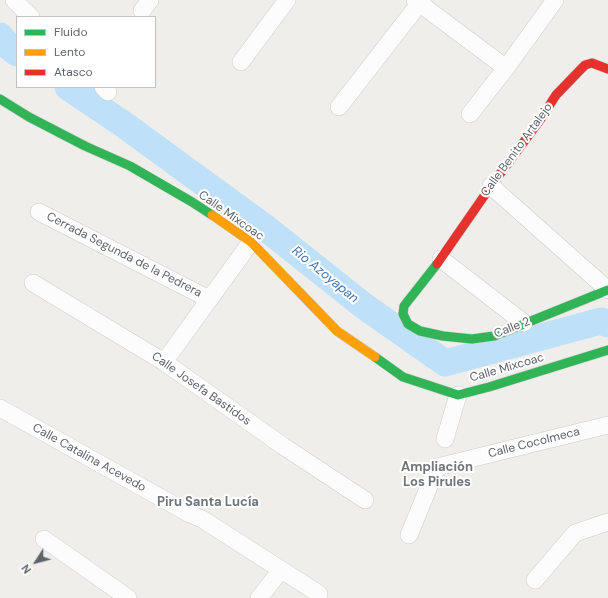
<!DOCTYPE html>
<meta charset="utf-8">
<style>
body{margin:0}
#map{position:relative;width:608px;height:598px;overflow:hidden;background:#efeeea;font-family:"DM Sans",sans-serif}
canvas{display:block}
.legend{position:absolute;left:16px;top:16px;width:140px;height:72px;box-sizing:border-box;background:#fff;border:1px solid #bfc1c3;margin:0;padding:5px 7px;list-style:none;font-size:12px;color:#5f6368}
.legend li{display:flex;align-items:center;gap:8px;height:20px}
.legend b{width:20px;border:1px solid #bfc1c3}
.north{position:absolute;left:16px;top:542px;width:40px;height:40px;-webkit-text-stroke:3px #fff;paint-order:stroke;rotate:234deg;font-size:11px;font-weight:700;line-height:16px;text-align:center;color:#5f6368}
.north::after{content:'';display:block;margin:auto;width:14px;height:18px;background:#5f6368;clip-path:polygon(50% 0,100% 100%,50% 72%,0 100%)}
</style>
<div id="map">
<canvas width="608" height="598"></canvas>
<ul class="legend">
<li><b style="height:5px;background:#30b455"></b>Fluido</li>
<li><b style="height:5px;background:#ff9f0a"></b>Lento</li>
<li><b style="height:5px;background:#e5322d"></b>Atasco</li>
</ul>
<div class="north">N</div>
</div>
<script>
const c = document.querySelector('canvas').getContext('2d');
c.lineJoin = 'round';
const poly = rows => new Path2D(rows.map(r => 'M' + r).join(''));
function strokePath(path, color, width, dash) { c.strokeStyle = color; c.lineWidth = width; c.lineCap = dash ? 'butt' : 'round'; c.setLineDash(dash || []); c.stroke(path); }
function write(font, color, halo, rows, align = 'center') {
  c.font = font + ' "DM Sans",sans-serif'; c.lineWidth = 4; c.setLineDash([]); c.textBaseline = 'middle'; c.strokeStyle = halo; c.fillStyle = color; for (const [text, x, y, turn = 0] of rows) {
    c.save(); c.translate(x, y); c.rotate((+turn || 0) * Math.PI / 180); c.textAlign = isNaN(turn) ? turn : align; if (halo) c.strokeText(text, 0, 0); c.fillText(text, 0, 0); c.restore();
  }
}
const river = poly([
 [0,36,9,47,17,53],
 [68,87,123,124,267,229,364,306,445,363,601,321,608,324]
]);
const street = poly([
 [14,0,31,17],
 [415,0,506,68],
 [142,11,150,0],
 [241,62,287,0],
 [103,87,108,92],
 [339,107,422,0],
 [470,114,506,68,555,0],
 [491,186,608,290],
 [39,212,209,299],
 [441,259,524,323],
 [33,283,164,362,283,446,365,500],
 [164,362,251,242],
 [0,408,190,514,202,519,319,594],
 [445,439,458,395],
 [409,535,437,467,608,425],
 [44,539,128,598],
 [535,580,575,533,608,522],
 [259,598,281,570]
]);
const fast = poly([
 [0,99,29,117,85,146,130,166,192,202,212,215],
 [437,264,404,306,403,314,408,324,420,331,443,336,472,339,494,336,608,290],
 [375,357,403,377,458,395,489,387,608,350]
]);
const slow = poly([
 [212,215,251,242,337,331,375,357]
]);
const jam = poly([
 [437,264,491,186,540,120,556,95,585,65,592,63,608,69]
]);
const streetNames = [
 ["Calle Benito Artalejo",517,150,-54],
 ["Calle Mixcoac",231,216,35],
 ["Cerrada Segunda de la Pedrera",124,255,27],
 ["Calle 2",512,328,-21],
 ["Calle Mixcoac",507,368,-16],
 ["Calle Josefa Bastidos",201,389,35],
 ["Calle Cocolmeca",534,443,-14],
 ["Calle Catalina Acevedo",89,458,29]
];
const waterNames = [
 ["Rio Azoyapan",325,275,39]
];
const neighbourhoodNames = [
 ["Ampliación",437,468],
 ["Los Pirules",437,483],
 ["Piru Santa Lucía",208,503]
];
strokePath(river, '#bfe0f9', 27);
strokePath(street, '#cbcccc', 18);
strokePath(fast, '#cacacb', 10);
strokePath(slow, '#cacacb', 10);
strokePath(jam, '#cacacb', 10);
strokePath(street, '#fdfcfc', 17);
strokePath(fast, '#30b455', 9);
strokePath(slow, '#ff9f0a', 9);
strokePath(jam, '#e5322d', 9);
write('12px', '#5f6368', '#fff', streetNames);
write('italic 13px', '#4174aa', '#fff', waterNames);
write('bold 13px', '#70757a', '#fff', neighbourhoodNames);
</script>
